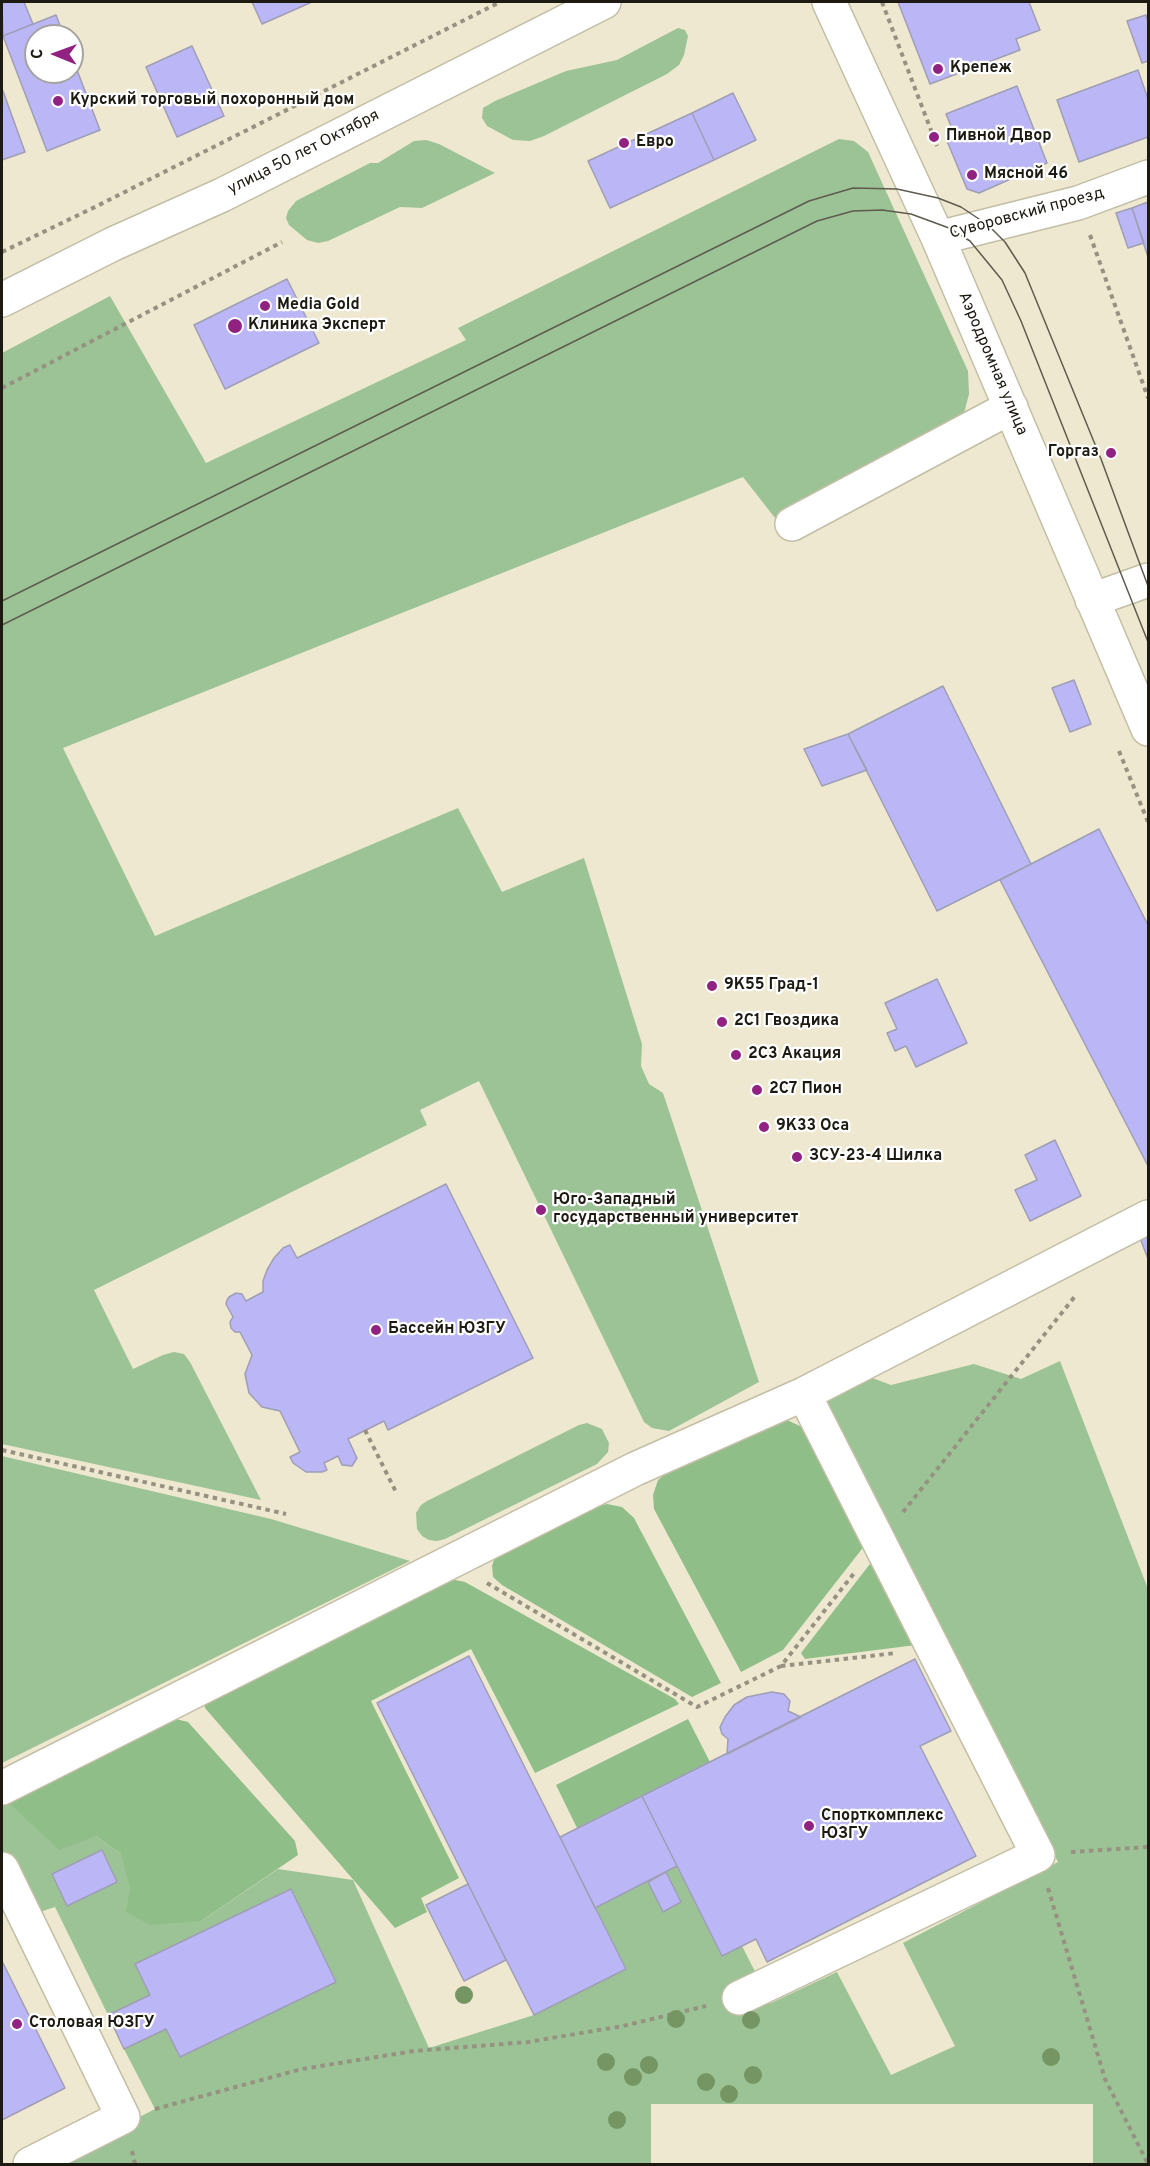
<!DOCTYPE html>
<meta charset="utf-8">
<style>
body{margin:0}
#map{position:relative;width:1150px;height:2166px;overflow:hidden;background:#eee8d0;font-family:Overpass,sans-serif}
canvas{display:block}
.frame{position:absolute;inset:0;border:3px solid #1c1a11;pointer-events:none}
.north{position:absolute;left:24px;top:24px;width:60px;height:60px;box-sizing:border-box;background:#fff;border:2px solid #a4a3a0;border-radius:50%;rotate:271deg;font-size:16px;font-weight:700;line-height:24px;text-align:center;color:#1c1a11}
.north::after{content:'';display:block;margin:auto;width:21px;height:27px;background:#922282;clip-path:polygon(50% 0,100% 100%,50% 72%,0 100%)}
</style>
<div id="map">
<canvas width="1150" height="2166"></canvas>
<div class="frame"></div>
<div class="north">С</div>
</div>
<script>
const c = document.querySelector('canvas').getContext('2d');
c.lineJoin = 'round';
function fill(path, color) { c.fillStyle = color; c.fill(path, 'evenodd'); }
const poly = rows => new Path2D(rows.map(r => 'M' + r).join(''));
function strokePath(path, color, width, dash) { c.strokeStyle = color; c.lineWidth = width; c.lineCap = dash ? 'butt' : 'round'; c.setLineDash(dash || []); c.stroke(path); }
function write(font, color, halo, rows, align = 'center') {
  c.font = font + ' Overpass,sans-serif'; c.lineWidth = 4.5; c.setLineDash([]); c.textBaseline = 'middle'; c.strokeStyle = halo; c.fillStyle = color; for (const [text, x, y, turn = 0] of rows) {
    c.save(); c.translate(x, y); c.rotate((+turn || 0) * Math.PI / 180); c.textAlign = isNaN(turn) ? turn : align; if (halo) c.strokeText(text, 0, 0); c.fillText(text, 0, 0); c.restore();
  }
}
const green = poly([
 [678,28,685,30,688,36,684,55,679,65,667,74,544,136,530,141,513,140,487,126,482,118,483,108,495,101,566,71,617,60],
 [839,139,854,141,868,152,968,371,969,394,963,417,775,518,743,477,63,748,155,936,458,808,502,892,584,858,642,1044,641,1066,649,1084,663,1093,759,1382,669,1431,652,1428,644,1422,479,1081,420,1110,427,1125,94,1290,133,1369,163,1355,174,1352,184,1354,190,1362,261,1500,2,1444,2,353,110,296,206,463,466,340,458,328],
 [426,140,439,144,495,173,422,208,400,207,328,241,318,243,307,240,289,225,286,218,288,211,296,201,370,163,378,163,414,141],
 [1060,1361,1148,1589,1148,2164,1093,2164,1093,2104,651,2104,651,2164,48,2164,155,2109,124,2049,166,2029,180,2057,336,1982,291,1889,135,1964,150,1995,108,2015,55,1907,34,1914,2,1849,2,1801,5,1799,96,1836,121,1854,201,1921,278,1869,353,1880,429,2048,534,2015,626,1969,595,1908,677,1866,742,1946,771,2003,837,1972,891,2075,955,2046,903,1943,1058,1862,827,1407,827,1390,859,1373,891,1385,974,1364,1021,1379],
 [587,1423,602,1429,609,1443,608,1452,597,1464,445,1539,437,1541,429,1540,422,1536,417,1529,416,1513,421,1505,427,1501,579,1425],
 [2,1456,271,1519,410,1561,2,1763]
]);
const forest = poly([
 [787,1420,802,1427,865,1545,783,1650,741,1672,654,1509,653,1495,658,1480,668,1472],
 [607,1504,622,1507,634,1518,721,1683,692,1697,502,1585,493,1577,492,1566,494,1560,499,1555,595,1507],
 [873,1560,916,1645,805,1659,801,1653],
 [455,1580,465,1582,675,1699,679,1704,535,1773,471,1649,371,1701,459,1878,421,1898,427,1912,395,1928,205,1708,204,1702,445,1582],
 [176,1719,188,1722,295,1841,298,1855,201,1921,150,1925,126,1912,130,1888,121,1854,96,1836,59,1850,5,1799],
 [688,1719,710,1762,577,1828,556,1785]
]);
const building = poly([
 [2,2,24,2,33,24,3,36,2,2],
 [252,2,312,2,262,24,252,2],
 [898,2,1029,2,1040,30,1016,39,1020,50,930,84,898,2],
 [56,15,64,36,36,36,36,72,72,72,72,57,100,130,47,151,3,36,56,15],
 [1146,15,1148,23,1148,61,1142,63,1127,21,1146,15],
 [192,46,224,116,177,137,146,67,192,46],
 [1138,70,1148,99,1148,137,1079,162,1057,100,1138,70],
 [1017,86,1047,163,979,193,967,189,947,141,953,131,946,114,1017,86],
 [2,91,3,91,25,152,2,160,2,91],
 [733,93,756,140,714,160,692,113,733,93],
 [692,113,714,160,610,208,588,161,692,113],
 [1148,202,1148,257,1132,208,1148,202],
 [1132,208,1144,243,1128,248,1116,213,1132,208],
 [287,279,319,343,225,389,194,325,287,279],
 [1074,680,1091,724,1070,732,1052,688,1074,680],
 [943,686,1031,864,937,911,848,734,943,686],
 [848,734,867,770,822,786,804,749,848,734],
 [1099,829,1148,925,1148,1166,1000,880,1099,829],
 [937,979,967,1043,916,1067,906,1046,895,1051,887,1033,897,1029,885,1003,937,979],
 [1055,1140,1081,1196,1030,1221,1015,1190,1037,1180,1025,1155,1055,1140],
 [446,1184,533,1358,388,1430,384,1421,348,1439,357,1458,352,1466,342,1465,338,1456,324,1463,327,1470,322,1472,306,1472,293,1463,290,1457,300,1452,280,1411,262,1407,249,1393,245,1374,252,1355,240,1332,235,1332,231,1328,230,1322,233,1317,226,1304,227,1300,229,1297,236,1293,242,1294,246,1301,263,1292,263,1281,267,1270,274,1258,283,1248,290,1245,297,1258,446,1184],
 [1148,1234,1148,1259,1140,1238,1148,1234],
 [469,1656,626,1969,534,2015,377,1703,469,1656],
 [915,1659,951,1731,920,1746,976,1856,767,1962,756,1939,722,1956,642,1796,915,1659],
 [772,1692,784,1694,790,1701,788,1711,801,1717,727,1754,728,1739,722,1734,720,1727,725,1717,734,1705,747,1697,772,1692],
 [642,1796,677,1866,595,1908,560,1837,642,1796],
 [102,1850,117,1882,67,1906,52,1874,102,1850],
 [666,1872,681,1902,663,1912,648,1882,666,1872],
 [468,1884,506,1960,464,1981,426,1905,468,1884],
 [291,1889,336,1982,180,2057,166,2029,124,2049,108,2015,150,1995,135,1964,291,1889],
 [2,1961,65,2088,2,2120,2,1961]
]);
const path = poly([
 [882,2,937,146],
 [1090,235,1148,398],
 [2,252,97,206,500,2],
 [2,388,282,242],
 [1119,751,1148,822],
 [365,1430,397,1494],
 [2,1450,286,1514],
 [903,1512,1076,1295],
 [487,1583,697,1707,781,1666,855,1572],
 [781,1666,896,1653],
 [1071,1852,1148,1847],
 [1048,1888,1105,2079,1148,2164],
 [155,2109,302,2069,414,2051,528,2042,623,2026,706,2006],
 [132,2151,135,2164]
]);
const minor = poly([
 [829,2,938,238,1148,729],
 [938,238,1078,203,1148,177],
 [792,524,1011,407],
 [1092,600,1148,580],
 [2,1788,635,1469,804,1394,1148,1217],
 [2,1869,123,2117,30,2164],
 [739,1998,1038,1855,804,1394]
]);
const major = poly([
 [2,300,113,244,222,195,604,2]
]);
const tram = poly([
 [2,601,809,201,853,188,897,189,938,198,961,207,988,225,1005,242,1025,273,1101,459,1148,586],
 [2,625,817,221,853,211,882,210,911,214,949,228,970,241,1002,280,1021,321,1148,642]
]);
const trees = [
 [464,1995],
 [676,2019],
 [751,2020],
 [1051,2057],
 [606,2062],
 [649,2065],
 [753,2075],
 [633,2077],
 [706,2082],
 [729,2094],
 [617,2120]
];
const markers = [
 [938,69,6,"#922282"],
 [58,101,6,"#922282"],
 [934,137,6,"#922282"],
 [624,143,6,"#922282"],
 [972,175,6,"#922282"],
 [265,306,6,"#922282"],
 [235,326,8,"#922282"],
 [1111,453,6,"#922282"],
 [712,986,6,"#922282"],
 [722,1022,6,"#922282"],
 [736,1055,6,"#922282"],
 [757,1090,6,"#922282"],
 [764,1127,6,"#922282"],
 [797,1157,6,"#922282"],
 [541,1210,6,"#922282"],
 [376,1330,6,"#922282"],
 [809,1826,6,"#922282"],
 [17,2024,6,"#922282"]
];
const poiNames = [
 ["Крепеж",950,69],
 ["Курский торговый похоронный дом",70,101],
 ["Пивной Двор",946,137],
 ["Евро",636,143],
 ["Мясной 46",984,175],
 ["Media Gold",277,306],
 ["Клиника Эксперт",248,326],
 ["Горгаз",1099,453,"right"],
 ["9К55 Град-1",724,986],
 ["2С1 Гвоздика",734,1022],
 ["2С3 Акация",748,1055],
 ["2С7 Пион",769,1090],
 ["9К33 Оса",776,1127],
 ["ЗСУ-23-4 Шилка",809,1157],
 ["Юго-Западный",553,1201],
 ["государственный университет",553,1219],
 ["Бассейн ЮЗГУ",388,1330],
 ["Спорткомплекс",821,1817],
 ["ЮЗГУ",821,1835],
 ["Столовая ЮЗГУ",29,2024]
];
const streetNames = [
 ["улица 50 лет Октября",304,153,-27],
 ["Суворовский проезд",1027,214,-15],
 ["Аэродромная улица",992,364,67]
];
fill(green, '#9cc396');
fill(forest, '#90be89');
fill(building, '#bbb7f7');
strokePath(building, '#9f9eb4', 1.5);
strokePath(minor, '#c3bea6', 36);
strokePath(major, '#c3bea6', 36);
strokePath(path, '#969180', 4, [4.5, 4.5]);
strokePath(minor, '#fff', 33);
strokePath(major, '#fff', 33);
strokePath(tram, '#5f5b4e', 1.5);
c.fillStyle = '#759663';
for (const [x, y] of trees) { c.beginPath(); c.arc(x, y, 9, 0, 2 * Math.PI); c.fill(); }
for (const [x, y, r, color] of markers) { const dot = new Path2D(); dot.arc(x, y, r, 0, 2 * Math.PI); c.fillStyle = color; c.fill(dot); strokePath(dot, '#fff', 2); }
write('bold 16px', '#1c1a11', '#fff', poiNames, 'left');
write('16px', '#1c1a11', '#fff', streetNames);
</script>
